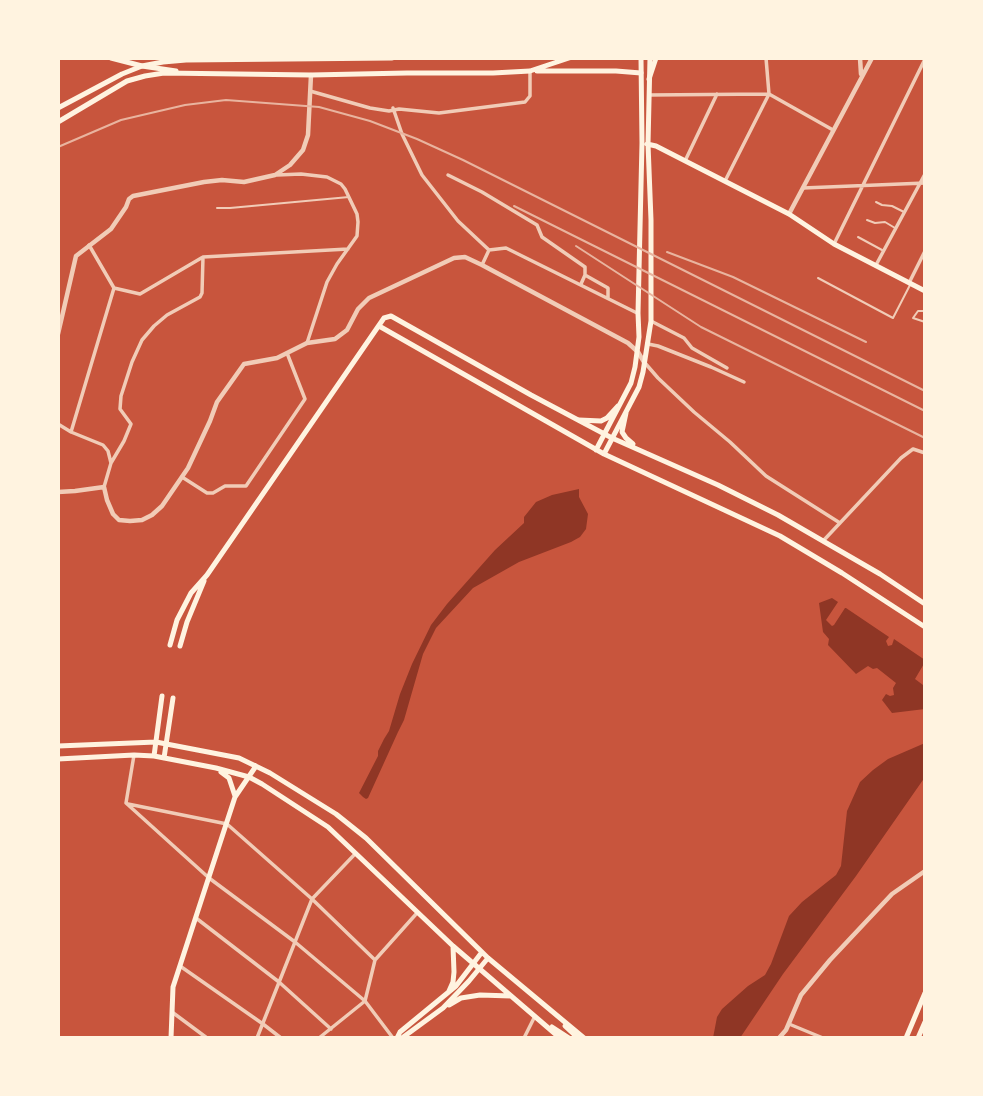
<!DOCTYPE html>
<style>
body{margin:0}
#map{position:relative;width:983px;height:1096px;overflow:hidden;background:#c8553d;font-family:Karla,sans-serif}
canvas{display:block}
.frame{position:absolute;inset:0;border:60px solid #fff3e0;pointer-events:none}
</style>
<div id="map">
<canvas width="983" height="1096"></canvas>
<div class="frame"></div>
</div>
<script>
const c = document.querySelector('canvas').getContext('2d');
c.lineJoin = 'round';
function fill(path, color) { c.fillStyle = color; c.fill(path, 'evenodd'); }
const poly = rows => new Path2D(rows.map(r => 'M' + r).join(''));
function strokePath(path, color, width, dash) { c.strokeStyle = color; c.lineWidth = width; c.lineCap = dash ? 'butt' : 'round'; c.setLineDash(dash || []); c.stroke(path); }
const water = poly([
 [579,489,579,497,588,514,586,529,580,537,571,542,519,562,473,588,436,628,423,654,404,720,398,732,368,798,366,799,363,797,359,793,378,756,378,751,384,739,389,731,400,694,412,664,431,625,447,604,495,550,524,523,524,517,536,502,552,495],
 [832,598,838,602,826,620,832,626,834,625,845,608,846,608,889,637,886,641,888,646,892,645,894,639,925,660,925,662,915,679,923,685,925,681,925,709,892,713,882,700,886,694,890,696,894,695,893,688,896,683,877,668,873,669,868,666,856,674,828,645,829,639,823,632,819,603],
 [925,743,925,777,856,876,783,974,740,1038,713,1038,717,1017,722,1009,748,986,765,975,771,964,789,916,802,902,836,875,841,866,847,811,860,782,873,770,888,759]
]);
const service = poly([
 [876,202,882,205,892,206,904,212],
 [217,208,230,208,349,197],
 [867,220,875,223,885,222,895,228],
 [858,237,882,250],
 [818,278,893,318,910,285],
 [925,311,918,311,913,318,925,322]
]);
const minor = poly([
 [766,58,769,94],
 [310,91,370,108,389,111,399,109,439,113,525,102,530,96,530,71],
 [649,95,769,94,833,130],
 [393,108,402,134,422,175,458,221,489,250,506,248,637,313],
 [685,161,717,94],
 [277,175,301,174,327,177,341,184,345,189,357,214,358,222,357,236,337,264,327,282,307,343],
 [448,175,482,192,537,225,542,237,585,267,585,275],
 [725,181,769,94],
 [803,188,925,183],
 [834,244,925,59],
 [482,265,489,250],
 [876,265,925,174],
 [909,283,925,251],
 [581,284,585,275,608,288,608,298],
 [114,288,140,294,203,257,348,249],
 [651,321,684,338,692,348,727,368],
 [648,344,658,346,711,367,744,382],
 [645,363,658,378,694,412,730,442,766,476,840,523],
 [58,424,71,432,103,445,108,451,111,463,104,487],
 [71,432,114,288,89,245],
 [111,463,124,441,131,424,120,409,121,396,132,362,142,340,154,326,167,315,200,297,202,293,203,257],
 [182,477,207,493,213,493,225,486,246,486,305,399,287,353],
 [824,540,901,458,913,449,925,453],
 [126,803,209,878,295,942,365,1001,393,1038],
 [126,803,134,755],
 [128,804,227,824,312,899,375,960],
 [196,918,279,982,331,1029],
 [180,966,263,1024,281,1038],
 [172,1012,207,1038],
 [789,1024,823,1038],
 [257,1038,312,899,355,854],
 [319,1038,365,1001,375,960,417,913],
 [524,1038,535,1016]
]);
const tertiary = poly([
 [860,58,861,74],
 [789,214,872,58],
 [58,334,76,256,111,229,126,207,129,199,133,196,204,182,222,180,244,182,275,175,290,165,303,150,308,135,311,75],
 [58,492,75,491,104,487,107,500,113,514,119,520,130,521,142,520,152,515,162,506,188,468,210,421,217,402,244,364,277,358,307,343,335,339,347,330,358,309,369,298,454,258,465,257,482,265,628,343,638,352,644,362],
 [779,1038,786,1030,801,995,830,960,892,894,925,871]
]);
const secondary = poly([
 [111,58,142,66,176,71],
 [647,144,656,146,789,214,834,244,925,291],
 [379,326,604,454,780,536,842,573,925,627],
 [626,413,622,432,626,438,633,444],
 [579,420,601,421,607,418,618,406],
 [596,450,631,383,635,367,639,337,638,313,642,143,641,58],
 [604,454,639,387,643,372,651,321,651,220,648,144,650,58],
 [170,645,177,620,191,593,207,575,384,318,391,316,531,395,612,438,718,485,778,515,880,574,925,604],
 [180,646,187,622,204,581],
 [58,746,156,742,239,758,270,773,336,814,366,838,488,958,584,1038],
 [154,756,162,696],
 [164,758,173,698],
 [58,759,134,755,154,756,216,768,249,777,262,784,328,827,453,946,560,1038],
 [221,772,229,778,235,796],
 [449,991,453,982,454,972,453,946],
 [449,1005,461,998,480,995,511,996],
 [565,1026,578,1038],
 [552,1027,569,1038],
 [171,1038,173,987,235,797,256,766],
 [397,1038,400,1032,456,986,482,952],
 [402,1038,443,1008,469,981,488,958],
 [906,1038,925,993],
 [918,1038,925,1022]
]);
const primary = poly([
 [537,71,616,71,641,73],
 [649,79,656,58],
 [58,108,122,74,142,66,163,62,186,60,392,58],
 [58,122,127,81,145,76,164,73,311,75,407,73,493,73,530,71,569,58]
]);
const rail = poly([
 [58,147,121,120,185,105,226,100,319,107,370,121,417,139,463,160,925,391],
 [514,206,925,411],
 [576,246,701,327,925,438],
 [667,252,733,277,866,342]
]);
fill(water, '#8f3625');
strokePath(service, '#f1ccb7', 2);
strokePath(minor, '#f1ccb7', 3.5);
strokePath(tertiary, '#f1ccb7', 4.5);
strokePath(secondary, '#fff3e0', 5);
strokePath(primary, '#fff3e0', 5);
strokePath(rail, '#e9b49f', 2);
</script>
